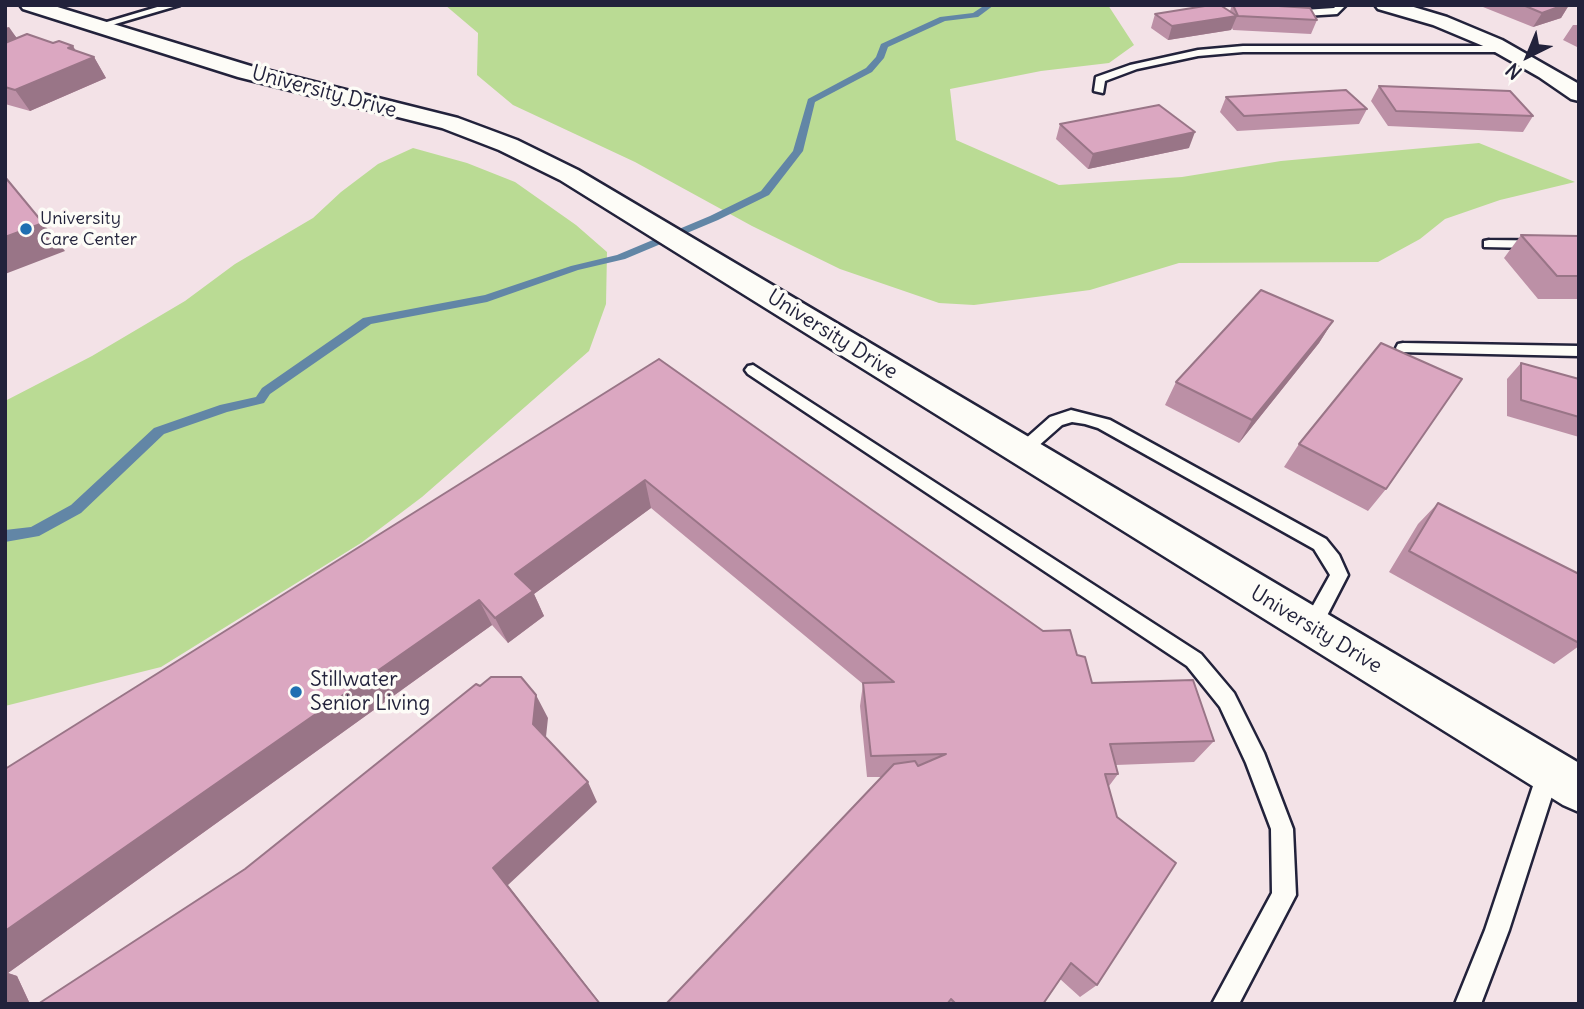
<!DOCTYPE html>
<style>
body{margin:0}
#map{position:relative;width:1584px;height:1009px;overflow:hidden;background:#f3e2e7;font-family:Delius,sans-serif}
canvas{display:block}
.frame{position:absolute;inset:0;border:7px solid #22223b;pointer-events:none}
.north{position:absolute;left:1493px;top:21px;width:70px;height:70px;-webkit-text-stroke:5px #fdfcf7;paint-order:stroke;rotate:223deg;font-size:19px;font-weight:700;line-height:28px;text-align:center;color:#22223b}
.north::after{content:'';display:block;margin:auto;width:24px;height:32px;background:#22223b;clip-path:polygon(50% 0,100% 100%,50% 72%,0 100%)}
</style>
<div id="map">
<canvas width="1584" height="1009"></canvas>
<div class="frame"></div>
<div class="north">N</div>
</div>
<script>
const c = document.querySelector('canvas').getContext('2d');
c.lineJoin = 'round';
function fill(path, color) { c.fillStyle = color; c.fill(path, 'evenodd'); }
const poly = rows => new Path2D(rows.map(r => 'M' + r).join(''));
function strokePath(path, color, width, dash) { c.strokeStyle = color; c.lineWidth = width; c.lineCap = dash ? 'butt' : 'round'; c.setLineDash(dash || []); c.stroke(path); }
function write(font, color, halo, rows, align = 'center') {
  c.font = font + ' Delius,sans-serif'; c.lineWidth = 7; c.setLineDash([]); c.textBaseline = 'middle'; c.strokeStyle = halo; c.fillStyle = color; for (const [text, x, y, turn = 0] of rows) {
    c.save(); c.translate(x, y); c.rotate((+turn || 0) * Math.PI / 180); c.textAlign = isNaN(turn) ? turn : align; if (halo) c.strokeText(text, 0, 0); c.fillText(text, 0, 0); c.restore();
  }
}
const green = poly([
 [445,5,1108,5,1134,45,1109,63,1041,71,950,89,956,140,1059,185,1182,177,1281,161,1479,143,1575,182,1500,200,1445,219,1420,239,1378,262,1179,263,1090,290,974,305,939,303,840,269,752,226,635,162,513,105,477,75,478,33],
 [413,148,467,163,515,182,576,225,607,252,606,304,589,351,422,497,361,543,161,667,5,706,5,401,92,356,185,301,235,264,313,218,341,192,378,164]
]);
const stream = poly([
 [985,5,994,5,978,17,945,21,888,47,884,58,872,72,815,102,803,151,769,195,718,220,625,259,578,270,487,302,371,324,270,394,264,403,227,412,164,434,81,513,39,536,5,542,5,530,31,527,71,505,154,428,220,405,256,397,262,388,363,318,485,295,571,266,617,255,710,216,761,191,793,151,808,99,866,68,876,57,881,44,940,17,973,13,985,5]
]);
const lane = poly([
 [164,5,180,5,95,30,90,27,164,5],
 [1337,5,1346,5,1337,14,1289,17,1284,14,1289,11,1334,8,1337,5],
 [1243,46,1504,46,1509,49,1504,52,1243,52,1198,56,1137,69,1105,81,1103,93,1094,91,1096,77,1130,65,1198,50,1243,46],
 [1489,240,1579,241,1579,249,1484,247,1484,241,1489,240],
 [1403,343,1579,346,1579,356,1398,352,1396,348,1398,344,1403,343],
 [753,365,1201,654,1234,693,1264,753,1293,829,1296,895,1239,1004,1212,1004,1272,893,1271,829,1246,763,1220,707,1187,666,748,374,745,370,748,366,753,365],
 [1071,410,1110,420,1326,539,1339,555,1348,575,1318,633,1311,635,1304,633,1301,627,1330,575,1314,549,1098,428,1085,424,1072,422,1062,425,1027,456,1015,456,1013,452,1015,448,1050,417,1071,410],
 [1549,760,1557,763,1560,771,1509,930,1481,1004,1455,1004,1485,930,1538,771,1541,763,1549,760]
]);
const street = poly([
 [20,5,51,5,254,67,458,118,517,140,578,170,1579,763,1579,812,1563,805,560,180,499,150,442,128,238,77,23,9,20,5],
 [1375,5,1407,5,1447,17,1502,40,1579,84,1579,101,1571,99,1539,77,1488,48,1433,25,1378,9,1375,5]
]);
const wall = poly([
 [1232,5,1263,5,1317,20,1311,34,1233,30,1232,28,1231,30,1168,40,1151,28,1155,14,1230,11],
 [1478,5,1569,5,1561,18,1533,27],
 [5,25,17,38,53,43,94,57,106,78,30,111,5,104],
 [1573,25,1579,25,1579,48,1563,40],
 [1379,86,1533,116,1523,132,1388,126,1371,101],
 [1226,97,1367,109,1359,124,1237,131,1220,112],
 [1060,124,1189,148,1088,169,1056,139],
 [1521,235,1579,236,1579,299,1538,299,1504,258],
 [1333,321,1319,343,1239,443,1165,405,1176,382],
 [659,359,1077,655,1092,683,1214,741,1194,762,1116,765,1118,774,1109,786,1097,985,1080,997,1060,979,1043,1004,666,1004,882,777,867,777,860,706,863,684,651,508,534,594,544,616,508,643,492,625,8,973,17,976,30,1004,5,1004,5,769],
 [1521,363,1579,379,1579,437,1507,416,1507,379],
 [1299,444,1386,489,1368,511,1284,467],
 [1438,503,1579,574,1579,646,1554,664,1389,572,1418,524]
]);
const shadedWall = poly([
 [1564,5,1569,5,1561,18,1533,27,1542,13],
 [1237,16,1231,30,1168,40,1172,26],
 [9,27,23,47,5,54,5,28],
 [73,46,82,61,94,57,106,78,30,111,15,90,68,48],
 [1195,132,1189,148,1088,169,1093,154],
 [43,223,65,251,5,274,5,237],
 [1333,321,1319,343,1239,443,1252,420],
 [645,480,651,508,534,594,544,616,508,643,495,618,515,574],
 [479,600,492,625,8,973,17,976,30,1004,5,1004,5,931],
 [536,695,548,718,545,746,533,724],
 [588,782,597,802,508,885,601,1004,600,1004,493,868]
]);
const building = poly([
 [1211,5,1220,5,1237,16,1172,26,1155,14,1211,5],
 [1233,5,1263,5,1310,8,1317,20,1238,16,1233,5],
 [1523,5,1564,5,1542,13,1523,5],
 [27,34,53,43,59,41,73,46,68,48,94,57,15,90,5,87,5,43,27,34],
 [1379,86,1510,91,1533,116,1396,111,1379,86],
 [1346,90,1367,109,1244,116,1226,97,1346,90],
 [1159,105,1195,132,1093,154,1060,124,1159,105],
 [5,177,43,223,5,237,5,177],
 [1521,235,1579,236,1579,276,1557,276,1521,235],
 [1261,290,1333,321,1252,420,1176,382,1261,290],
 [1381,343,1462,379,1386,489,1299,444,1381,343],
 [659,359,1043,631,1070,630,1077,655,1085,657,1092,683,1193,680,1214,741,1110,744,1118,774,1105,774,1117,817,1176,863,1097,985,1071,963,1043,1004,956,1004,951,999,947,1004,666,1004,894,764,915,761,918,766,946,754,871,756,863,683,894,682,645,480,515,574,533,591,495,618,479,600,5,931,5,769,659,359],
 [1521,363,1579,379,1579,417,1521,400,1521,363],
 [1438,503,1579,574,1579,643,1409,551,1438,503],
 [491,677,521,677,536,695,533,724,588,782,493,868,600,1004,38,1004,245,869,476,684,480,686,491,677]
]);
const markers = [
 [26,229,7,"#1f6fb2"],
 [296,692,7,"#1f6fb2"]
];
const farPoinames = [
 ["University",40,219],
 ["Care Center",40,240]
];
const streetNames = [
 ["University Drive",324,92,15],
 ["University Drive",832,335,32],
 ["University Drive",1316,630,31]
];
const poiNames = [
 ["Stillwater",310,680],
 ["Senior Living",310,704]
];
fill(green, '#badb94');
fill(stream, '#6286a6');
strokePath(lane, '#22223b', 5);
strokePath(street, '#22223b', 5);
fill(lane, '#fdfcf7');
fill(street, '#fdfcf7');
fill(wall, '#bc90a6');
fill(shadedWall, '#997587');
fill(building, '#dba7c1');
strokePath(building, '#997587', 2);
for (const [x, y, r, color] of markers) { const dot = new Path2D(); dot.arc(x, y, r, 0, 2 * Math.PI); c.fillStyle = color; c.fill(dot); strokePath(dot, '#fdfcf7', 2.5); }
write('18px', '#22223b', '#fdfcf7', farPoinames, 'left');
write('21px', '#22223b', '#fdfcf7', streetNames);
write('21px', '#22223b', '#fdfcf7', poiNames, 'left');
</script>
